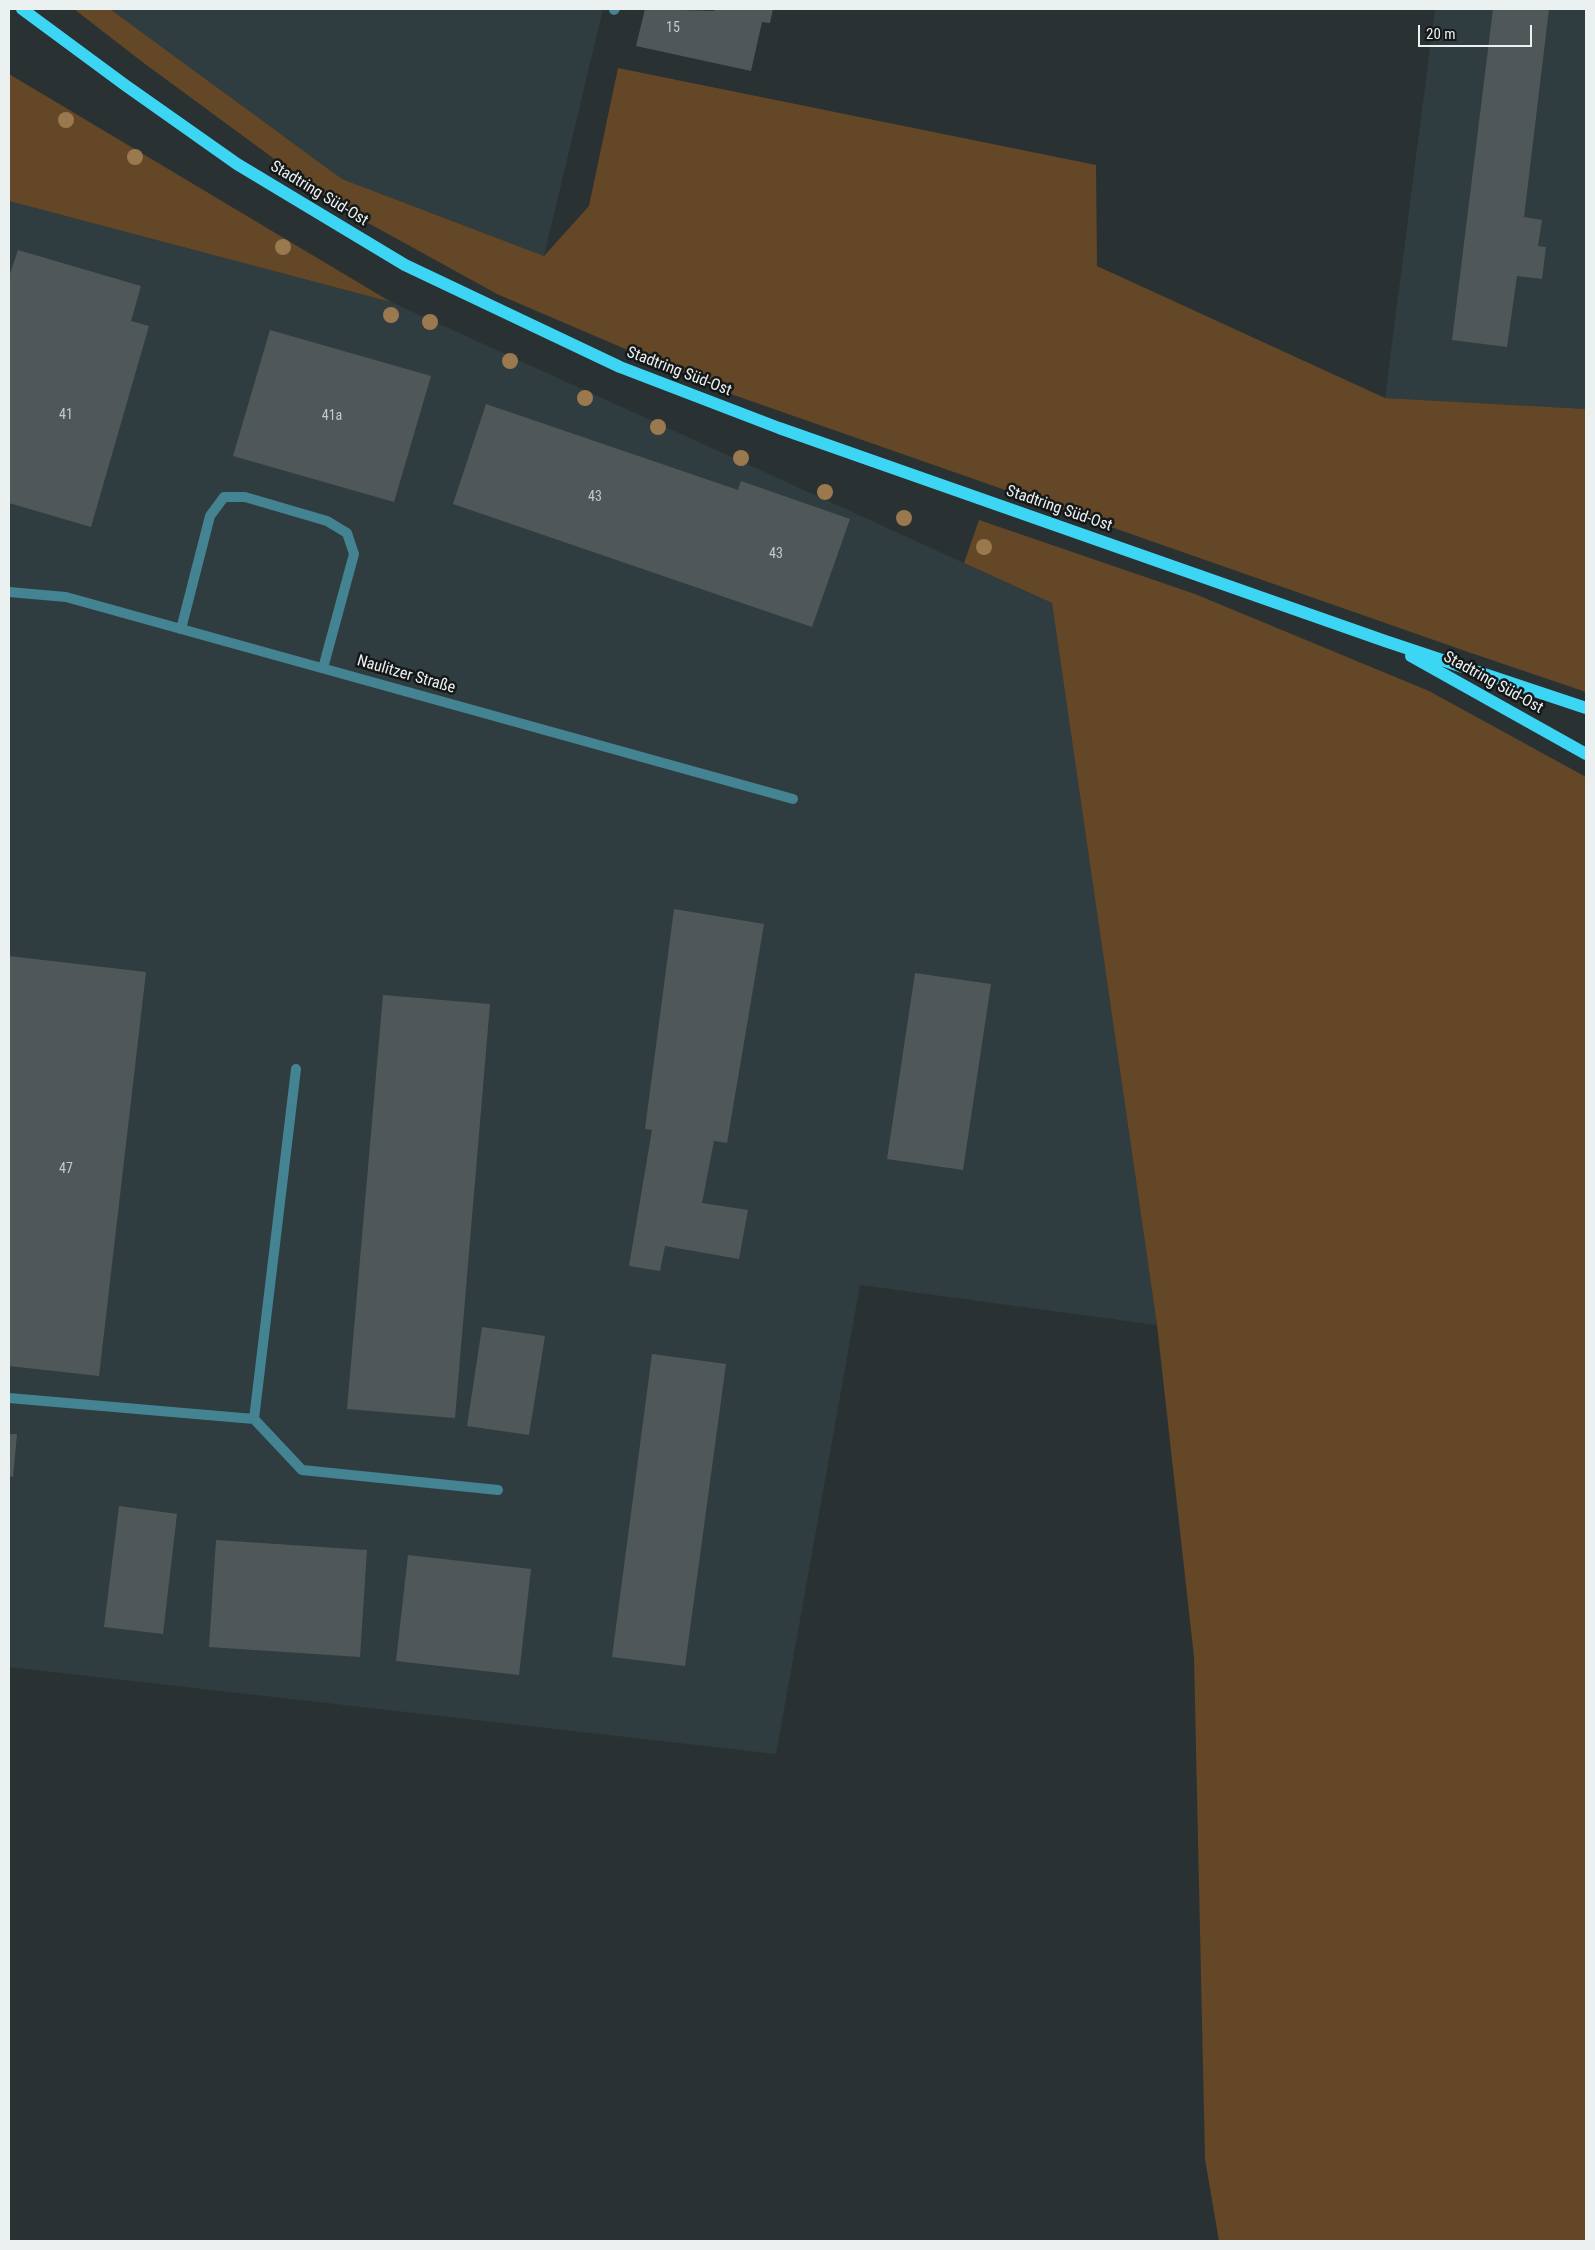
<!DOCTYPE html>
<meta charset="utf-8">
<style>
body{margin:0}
#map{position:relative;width:1595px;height:2250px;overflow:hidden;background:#2a3133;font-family:"Roboto Condensed",sans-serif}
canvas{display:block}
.frame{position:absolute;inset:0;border:10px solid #ebf0f1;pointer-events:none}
.scale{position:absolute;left:1418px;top:25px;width:114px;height:22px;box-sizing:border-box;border:2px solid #ebf0f1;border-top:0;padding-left:6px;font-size:15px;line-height:18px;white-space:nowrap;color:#ebf0f1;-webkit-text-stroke:4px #151819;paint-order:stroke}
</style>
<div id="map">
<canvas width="1595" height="2250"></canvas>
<div class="frame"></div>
<div class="scale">20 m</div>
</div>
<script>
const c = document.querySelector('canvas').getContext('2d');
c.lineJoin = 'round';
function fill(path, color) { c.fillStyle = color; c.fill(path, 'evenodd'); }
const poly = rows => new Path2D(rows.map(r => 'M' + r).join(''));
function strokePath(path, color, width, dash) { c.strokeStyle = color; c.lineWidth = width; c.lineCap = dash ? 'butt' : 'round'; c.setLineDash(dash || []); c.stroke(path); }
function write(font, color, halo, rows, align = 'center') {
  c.font = font + ' "Roboto Condensed",sans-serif'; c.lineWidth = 5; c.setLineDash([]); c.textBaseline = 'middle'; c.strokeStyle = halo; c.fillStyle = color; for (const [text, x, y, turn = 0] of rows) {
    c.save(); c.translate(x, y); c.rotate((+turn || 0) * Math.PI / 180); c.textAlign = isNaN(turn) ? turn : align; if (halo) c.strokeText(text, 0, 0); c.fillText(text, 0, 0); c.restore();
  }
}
const built = poly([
 [110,9,603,9,544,256,342,179],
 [1435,9,1586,9,1586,409,1385,398],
 [9,201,391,302,1052,603,1157,1325,860,1285,776,1754,9,1667]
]);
const green = poly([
 [74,9,110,9,342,179,544,256,589,206,618,68,1096,165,1097,266,1385,398,1586,409,1586,692,1471,653,728,393,497,294,341,208,141,61],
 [9,74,391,302,9,201],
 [979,520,1195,594,1429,691,1586,777,1586,2241,1219,2241,1205,2159,1194,1657,1157,1325,1052,603,964,563]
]);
const building = poly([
 [645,9,714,11,715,9,773,9,770,23,762,22,751,71,636,46],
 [1493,9,1549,9,1524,217,1542,220,1538,246,1546,247,1542,279,1517,276,1507,347,1452,340],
 [18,250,141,286,131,321,149,326,91,527,9,503,9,274,10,274],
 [270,330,431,376,394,502,233,456],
 [486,404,738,490,741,481,850,519,812,627,453,504],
 [674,909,764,924,727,1143,714,1141,702,1203,748,1210,739,1259,665,1246,660,1271,629,1266,652,1130,645,1129],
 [9,956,146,972,99,1376,9,1366],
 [915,973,991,984,963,1170,887,1159],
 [383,995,490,1004,455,1418,347,1409],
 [482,1327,545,1336,529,1435,467,1426],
 [652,1354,726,1364,685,1666,612,1657],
 [9,1434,17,1434,13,1477,9,1476],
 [119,1506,177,1514,163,1634,104,1627],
 [216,1540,367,1550,360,1657,209,1647],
 [408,1555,531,1569,519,1675,396,1661]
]);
const lane = poly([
 [181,629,210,516,224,497,245,497,327,521,347,533,354,554,323,668],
 [9,1398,254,1419,296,1069],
 [254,1419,302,1470,498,1490]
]);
const street = poly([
 [614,10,615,9],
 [9,592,66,597,793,799]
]);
const primary = poly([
 [22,9,125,85,237,164,405,265,620,367,779,428,1385,641,1586,708],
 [1411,656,1586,754]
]);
const trees = [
 [66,120],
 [135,157],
 [283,247],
 [391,315],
 [430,322],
 [510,361],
 [585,398],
 [658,427],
 [741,458],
 [825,492],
 [904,518],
 [984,547]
];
const numberNames = [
 ["15",673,28],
 ["41",66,415],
 ["41a",332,416],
 ["43",595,497],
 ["43",776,554],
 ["47",66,1169]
];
const streetNames = [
 ["Stadtring Süd-Ost",319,194,31],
 ["Stadtring Süd-Ost",679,372,21],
 ["Stadtring Süd-Ost",1059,509,19],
 ["Naulitzer Straße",406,675,16],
 ["Stadtring Süd-Ost",1493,683,29]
];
fill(built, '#2f3d41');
fill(green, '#634726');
fill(building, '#505759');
strokePath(lane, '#448391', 10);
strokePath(street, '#448391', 10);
strokePath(primary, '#3cd6f4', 12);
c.fillStyle = '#9a794f';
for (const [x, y] of trees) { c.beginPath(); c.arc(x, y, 8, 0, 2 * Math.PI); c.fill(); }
write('14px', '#c4cacb', null, numberNames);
write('16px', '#ebf0f1', '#151819', streetNames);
</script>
